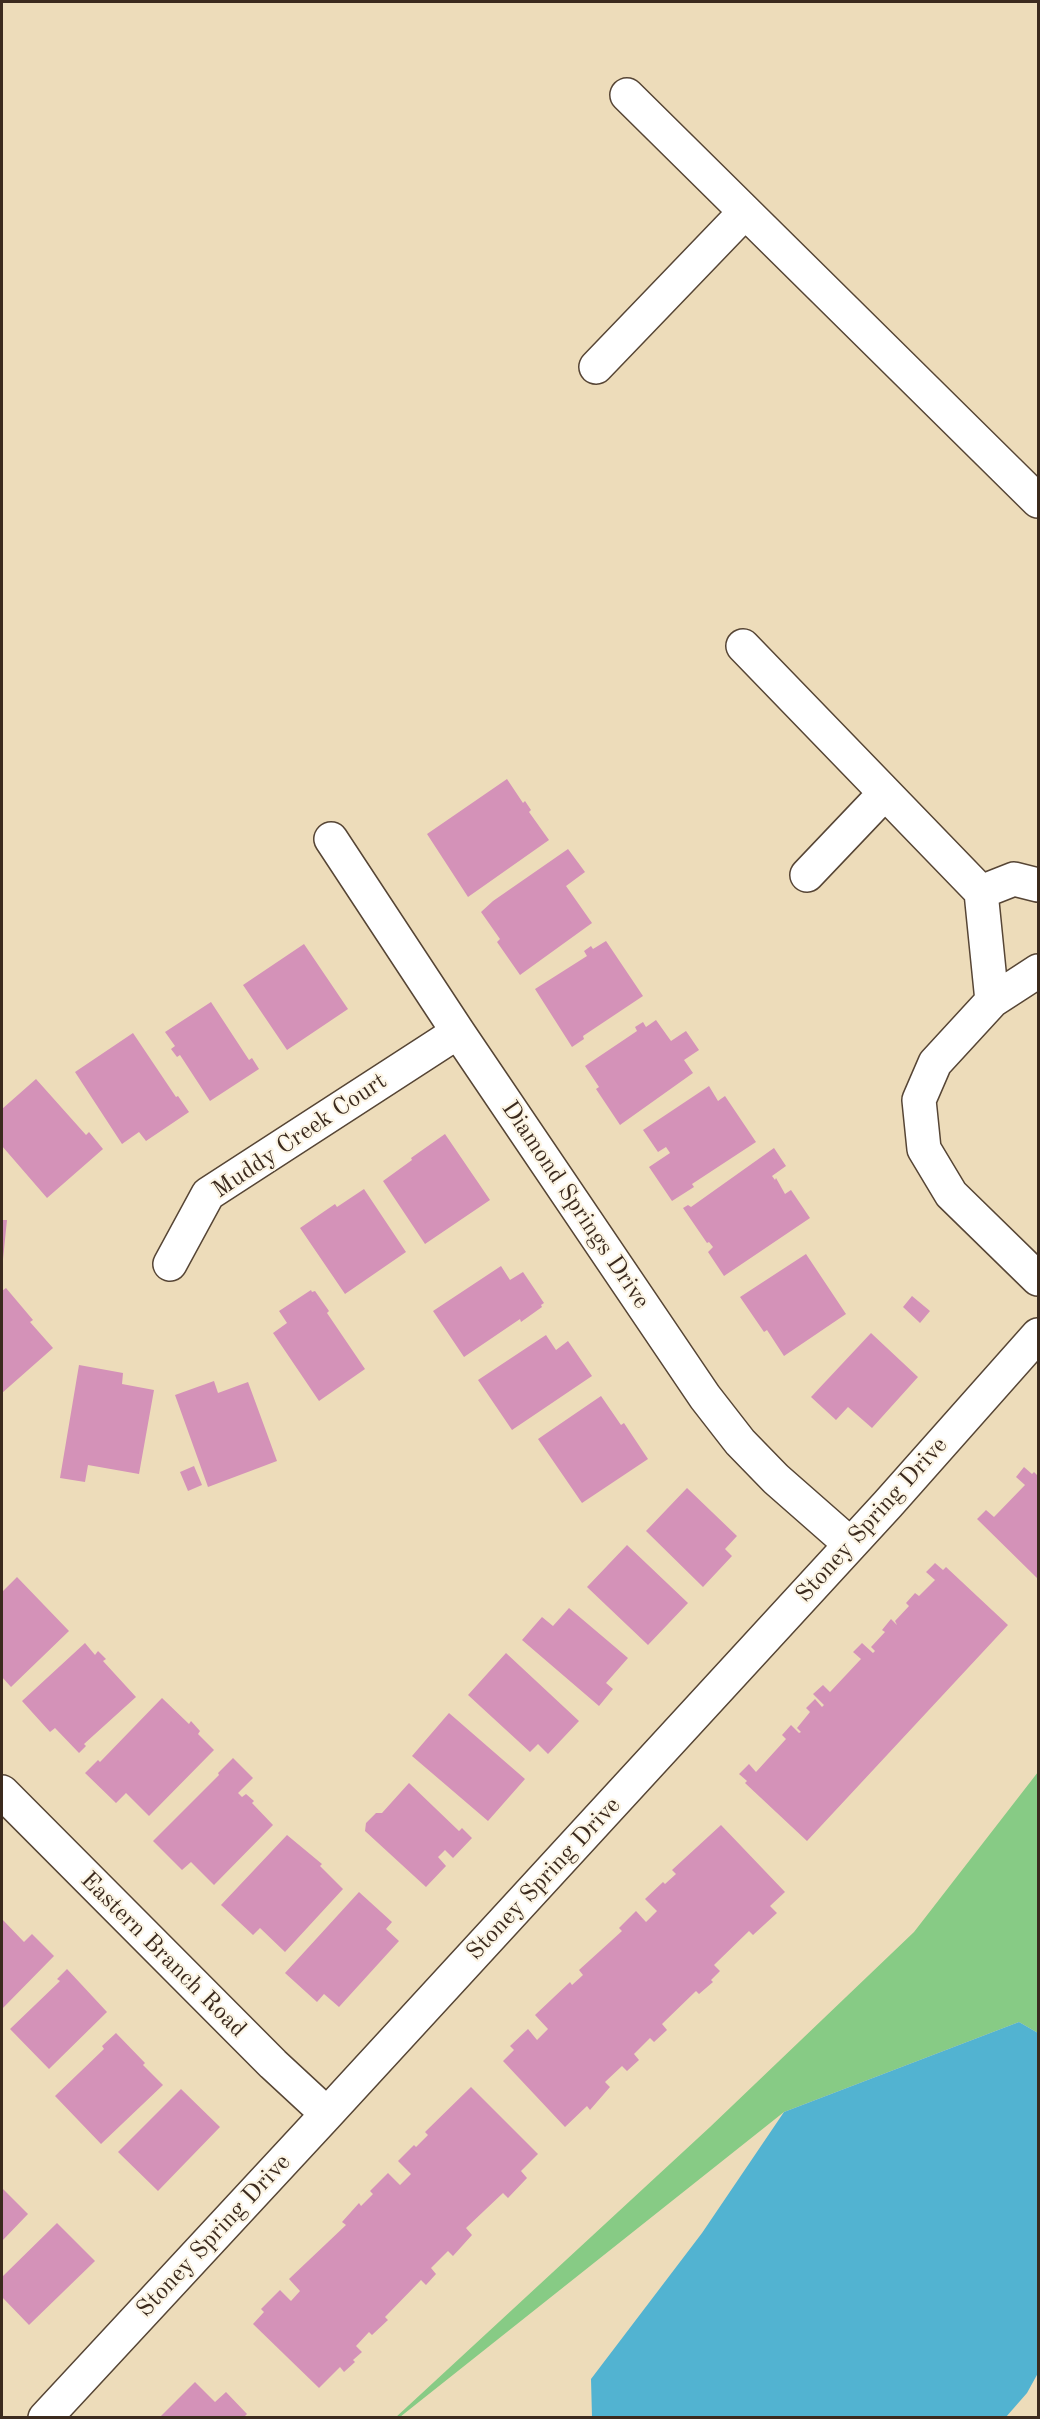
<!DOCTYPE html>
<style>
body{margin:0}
#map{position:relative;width:1040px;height:2419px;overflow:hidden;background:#eddcba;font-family:"Old Standard TT",serif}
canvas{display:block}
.frame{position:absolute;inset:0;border:3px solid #3b2a1e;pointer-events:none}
</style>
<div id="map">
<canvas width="1040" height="2419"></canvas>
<div class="frame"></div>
</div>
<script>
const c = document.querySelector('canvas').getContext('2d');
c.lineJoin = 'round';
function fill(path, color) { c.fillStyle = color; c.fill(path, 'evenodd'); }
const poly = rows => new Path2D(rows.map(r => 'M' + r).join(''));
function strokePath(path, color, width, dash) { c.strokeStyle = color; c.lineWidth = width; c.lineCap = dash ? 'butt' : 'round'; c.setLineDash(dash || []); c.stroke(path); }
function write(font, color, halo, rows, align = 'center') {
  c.font = font + ' "Old Standard TT",serif'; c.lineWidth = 4.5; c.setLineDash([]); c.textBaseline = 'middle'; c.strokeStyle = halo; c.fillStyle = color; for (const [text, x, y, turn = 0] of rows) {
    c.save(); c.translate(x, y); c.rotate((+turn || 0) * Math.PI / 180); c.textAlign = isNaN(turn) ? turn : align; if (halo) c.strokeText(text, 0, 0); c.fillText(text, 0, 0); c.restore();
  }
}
const green = poly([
 [1038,1772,1038,2033,1019,2022,784,2112,400,2417,395,2418,710,2127,914,1932]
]);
const water = poly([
 [1019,2022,1038,2033,1038,2373,1027,2393,1006,2417,592,2417,591,2379,702,2233,784,2112]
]);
const building = poly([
 [507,779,523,803,525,801,531,810,529,812,549,840,468,897,427,834],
 [568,849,585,872,566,886,592,923,520,975,497,942,500,939,481,912,493,901],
 [606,941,643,996,583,1036,584,1039,572,1047,535,989,587,956,584,951,591,946,593,949],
 [304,944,348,1009,287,1050,243,985],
 [211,1002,249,1060,252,1058,259,1069,210,1101,180,1055,177,1057,171,1049,175,1046,165,1032],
 [656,1020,671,1041,686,1031,699,1050,684,1060,693,1073,620,1125,596,1089,599,1087,585,1066,637,1031,635,1027,643,1022,646,1027],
 [133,1033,176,1097,178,1096,189,1112,146,1141,139,1132,122,1144,75,1072],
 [36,1079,86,1135,89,1132,103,1149,47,1198,2,1146,2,1109],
 [709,1086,718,1101,725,1096,756,1142,692,1184,694,1187,672,1201,649,1167,670,1153,666,1147,658,1152,643,1130],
 [445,1134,490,1200,425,1244,383,1181,412,1160,411,1158],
 [774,1148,786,1166,772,1176,775,1180,776,1178,785,1194,791,1190,810,1218,724,1276,708,1252,713,1247,709,1242,707,1243,683,1208,688,1205,691,1207],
 [364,1189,406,1252,345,1294,300,1228,335,1204,337,1207],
 [2,1220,7,1220,3,1259,2,1259],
 [806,1254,846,1314,784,1356,767,1330,764,1332,740,1297],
 [501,1266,510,1280,523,1272,544,1303,541,1305,542,1307,521,1322,520,1319,464,1357,433,1311],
 [6,1288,33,1320,30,1322,53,1348,2,1393,2,1291],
 [311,1290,312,1292,315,1291,329,1311,327,1313,365,1369,319,1401,273,1333,287,1323,279,1311],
 [912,1296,930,1311,920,1323,903,1307],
 [871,1333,918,1377,872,1428,848,1407,836,1420,811,1397],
 [546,1335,556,1350,568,1341,592,1376,512,1430,478,1380],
 [79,1365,123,1373,122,1384,154,1390,139,1474,88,1465,85,1482,60,1478],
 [214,1381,218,1393,248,1382,277,1461,208,1487,175,1395],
 [601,1396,621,1425,624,1423,648,1459,582,1503,538,1439],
 [194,1466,202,1485,188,1491,180,1472],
 [1024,1467,1032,1474,1034,1472,1038,1476,1038,1579,977,1519,986,1510,994,1517,1025,1485,1016,1477],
 [687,1488,737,1536,725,1549,732,1556,703,1587,646,1531],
 [627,1545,688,1603,648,1645,587,1587],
 [935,1563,943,1570,946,1567,1008,1625,807,1841,745,1783,747,1781,739,1774,749,1764,756,1772,786,1739,782,1735,791,1725,799,1733,801,1732,797,1728,810,1712,806,1708,815,1699,822,1707,824,1705,813,1694,823,1685,830,1692,861,1659,853,1652,862,1643,873,1653,875,1651,871,1647,885,1632,882,1630,891,1619,897,1625,895,1621,909,1606,906,1603,915,1593,919,1596,935,1580,926,1572],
 [17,1577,69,1631,11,1687,2,1677,2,1592],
 [569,1608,628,1658,606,1683,613,1689,599,1706,522,1640,542,1617,553,1626],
 [85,1643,95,1655,98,1651,106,1659,103,1661,136,1697,84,1744,86,1746,79,1753,55,1728,50,1732,22,1701],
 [506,1653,579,1721,548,1754,538,1744,530,1752,468,1695],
 [162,1698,189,1724,191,1721,200,1731,198,1734,214,1750,149,1816,126,1793,116,1803,85,1773,98,1760,100,1762],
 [449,1713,525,1779,488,1821,412,1756],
 [233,1758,253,1778,238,1793,242,1797,246,1794,254,1801,252,1803,273,1825,214,1885,191,1862,182,1870,153,1841,219,1775,218,1773],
 [409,1783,459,1831,462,1828,472,1838,453,1858,445,1850,438,1857,446,1866,426,1887,365,1831,366,1823,376,1813,382,1813],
 [721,1825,785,1892,770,1906,777,1913,753,1935,749,1931,714,1965,720,1971,711,1980,713,1982,699,1994,696,1991,662,2024,667,2030,654,2042,650,2038,634,2054,639,2060,627,2071,622,2066,605,2082,610,2087,590,2110,587,2106,565,2127,503,2061,514,2050,510,2046,528,2029,537,2040,548,2029,535,2015,570,1982,572,1985,583,1975,579,1970,622,1931,619,1928,636,1911,646,1922,657,1911,645,1899,663,1882,665,1884,676,1874,672,1870],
 [287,1835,322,1864,320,1866,343,1889,285,1952,260,1928,253,1935,221,1905],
 [359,1892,392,1922,386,1929,399,1941,339,2007,324,1994,317,2002,285,1973],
 [2,1919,24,1942,32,1934,54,1956,2,2009],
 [67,1969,107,2012,49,2069,10,2029,60,1981,57,1979],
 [116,2033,145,2063,143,2065,163,2085,101,2144,55,2096,104,2049,102,2046],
 [471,2087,538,2154,521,2171,527,2178,508,2198,503,2193,466,2228,472,2235,453,2256,448,2251,431,2268,436,2274,426,2285,421,2280,385,2317,388,2320,372,2335,369,2332,356,2346,362,2352,353,2360,355,2362,344,2372,340,2367,319,2388,253,2324,264,2312,261,2309,280,2290,291,2301,300,2291,289,2279,346,2225,342,2222,359,2203,361,2206,373,2194,370,2191,388,2173,400,2185,411,2174,398,2161,414,2145,416,2147,428,2135,425,2132],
 [181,2089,220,2127,158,2191,118,2152],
 [2,2188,28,2214,2,2241],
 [57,2223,95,2261,29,2325,2,2297,2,2277],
 [195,2382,215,2402,226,2392,247,2414,243,2418,159,2418]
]);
const minor = poly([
 [627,95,1038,501],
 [596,367,745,212],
 [743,646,981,892,992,1001,935,1063,919,1100,924,1149,951,1194,1038,1279],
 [331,839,458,1032,705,1397,740,1442,776,1479,850,1544],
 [807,875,885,793],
 [981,892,1014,879,1038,885],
 [992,1001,1038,971],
 [170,1264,208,1194,458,1032],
 [2,1792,273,2064,327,2114],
 [45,2418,327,2114,888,1504,1038,1335]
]);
const streetNames = [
 ["Muddy Creek Court",300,1136,-34],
 ["Diamond Springs Drive",575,1205,56],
 ["Stoney Spring Drive",872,1520,-48],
 ["Stoney Spring Drive",544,1879,-47],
 ["Eastern Branch Road",163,1955,45],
 ["Stoney Spring Drive",214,2236,-47]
];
fill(green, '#87cb85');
fill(water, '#52b3d1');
fill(building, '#d492b8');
strokePath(minor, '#564535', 36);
strokePath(minor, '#fff', 33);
write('24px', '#3b2a1e', '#fcf5e5', streetNames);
</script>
